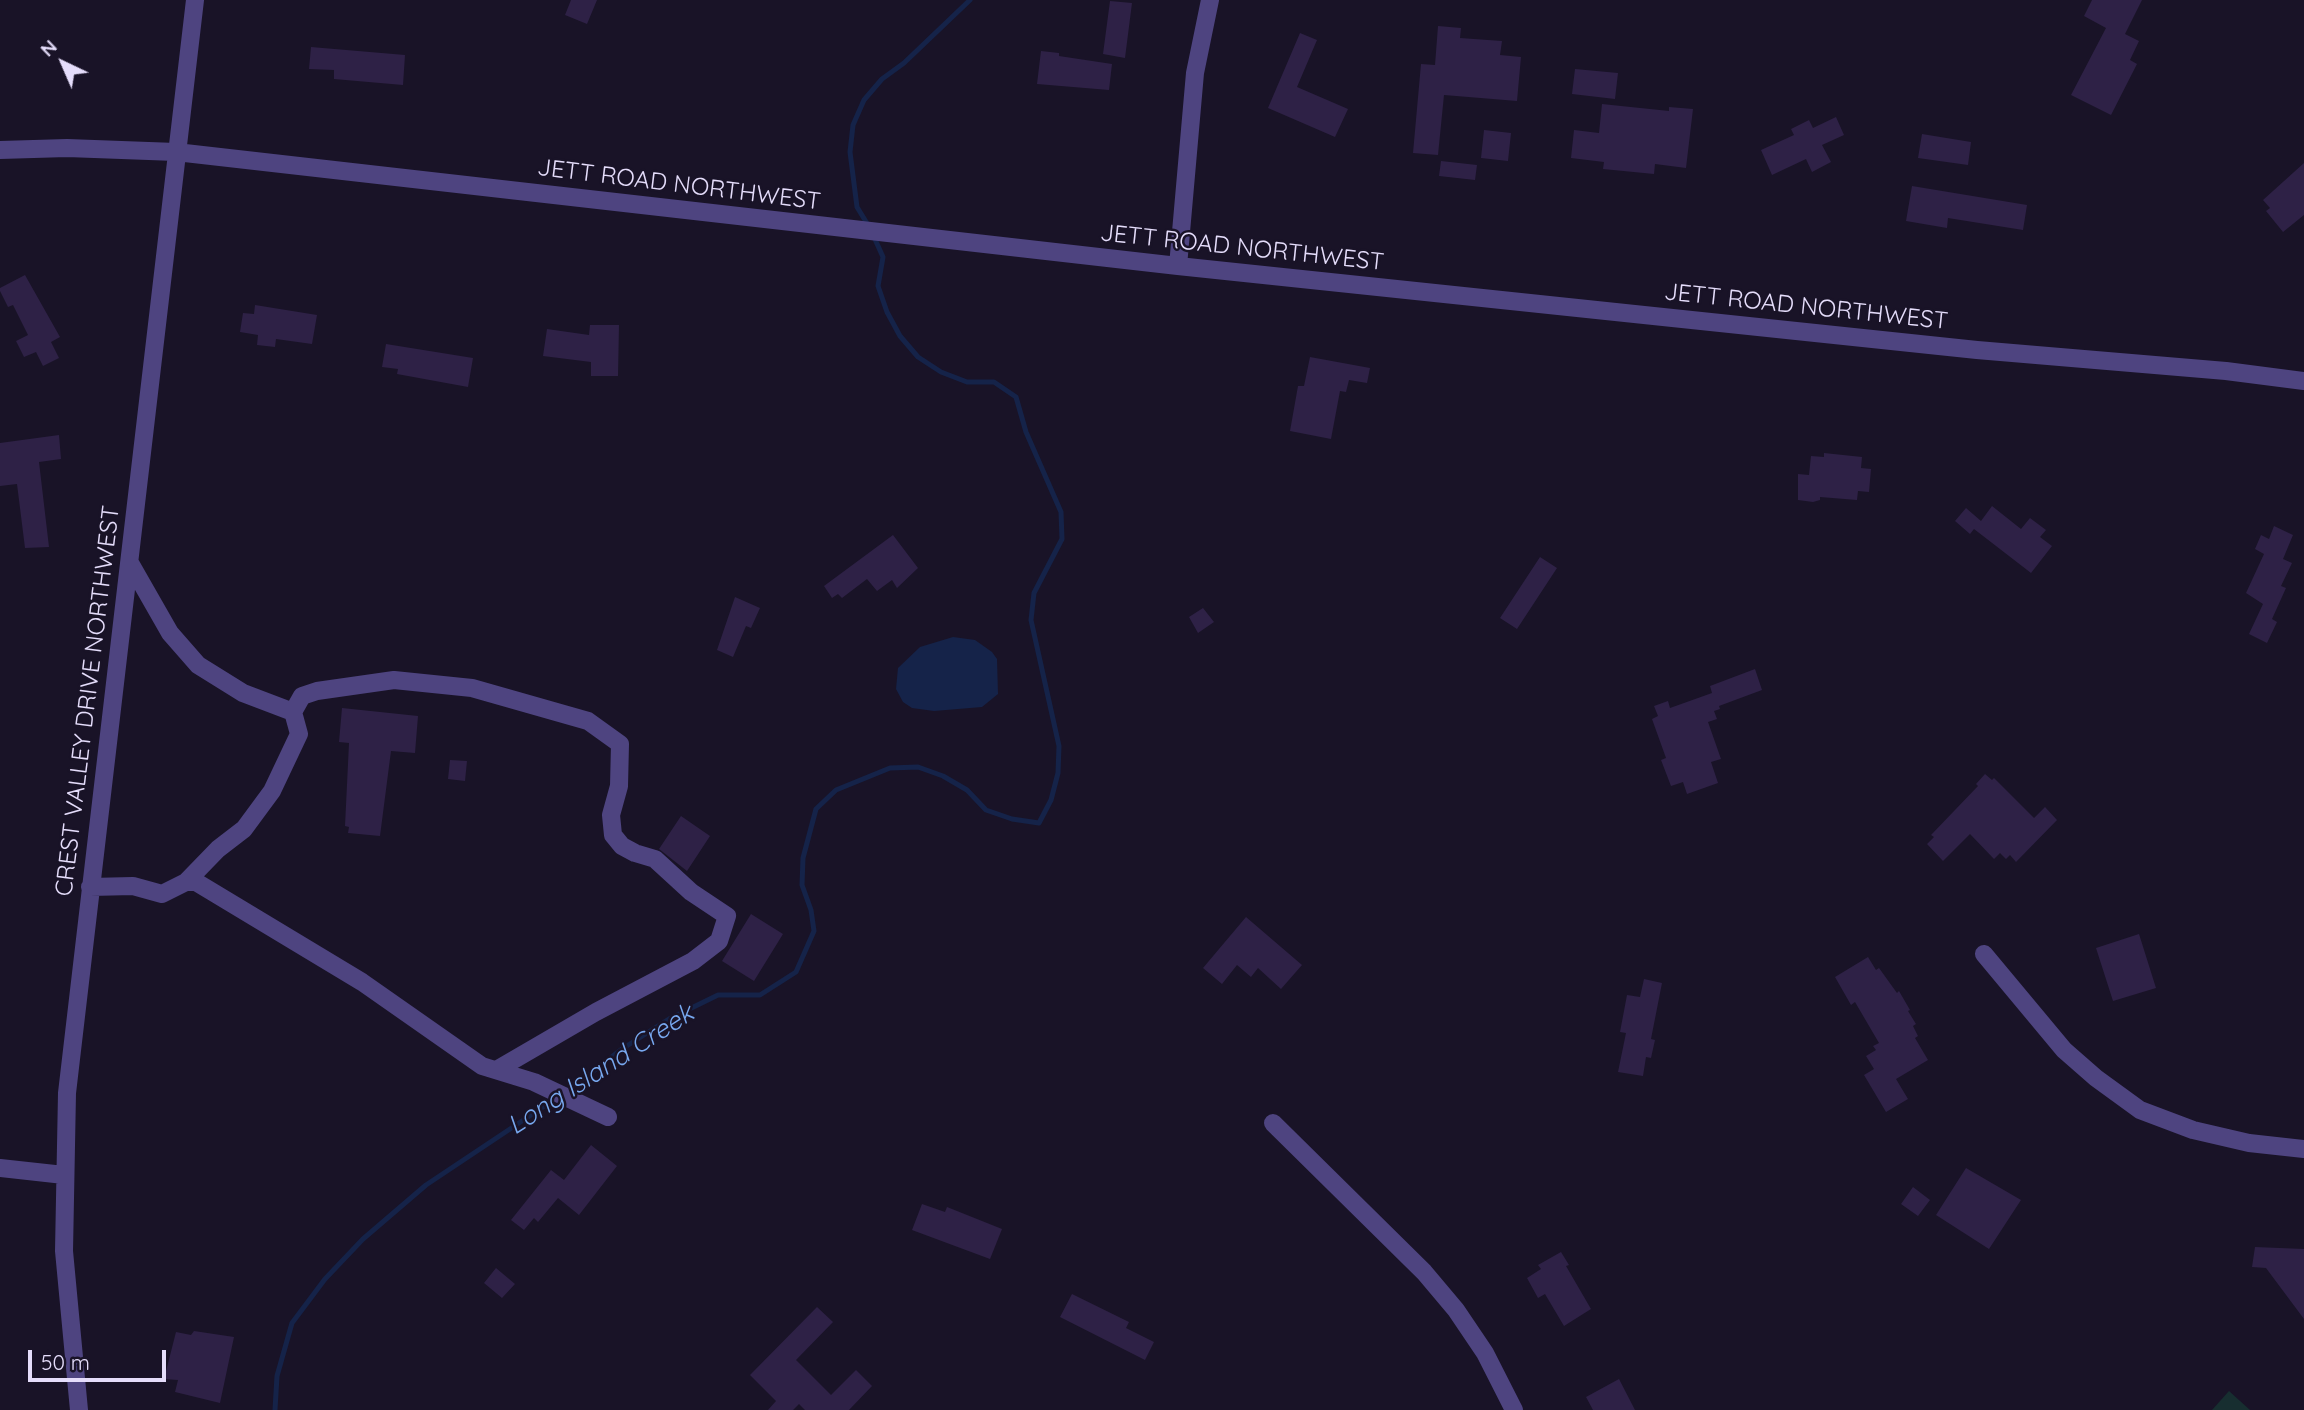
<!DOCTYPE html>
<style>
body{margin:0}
#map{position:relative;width:2304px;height:1410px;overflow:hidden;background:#191327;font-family:Quicksand,sans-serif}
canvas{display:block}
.north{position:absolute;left:28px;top:28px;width:70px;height:70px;-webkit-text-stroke:5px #191327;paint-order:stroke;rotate:316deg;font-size:19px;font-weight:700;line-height:28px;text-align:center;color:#e5ddfb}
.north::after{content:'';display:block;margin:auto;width:24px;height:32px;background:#e5ddfb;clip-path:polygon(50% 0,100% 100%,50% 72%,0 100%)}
.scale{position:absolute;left:28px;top:1350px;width:138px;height:32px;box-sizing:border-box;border:4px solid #e5ddfb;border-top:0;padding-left:9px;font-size:21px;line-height:24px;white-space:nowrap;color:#e5ddfb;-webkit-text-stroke:5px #191327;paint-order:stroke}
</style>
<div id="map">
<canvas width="2304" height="1410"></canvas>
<div class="north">N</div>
<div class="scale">50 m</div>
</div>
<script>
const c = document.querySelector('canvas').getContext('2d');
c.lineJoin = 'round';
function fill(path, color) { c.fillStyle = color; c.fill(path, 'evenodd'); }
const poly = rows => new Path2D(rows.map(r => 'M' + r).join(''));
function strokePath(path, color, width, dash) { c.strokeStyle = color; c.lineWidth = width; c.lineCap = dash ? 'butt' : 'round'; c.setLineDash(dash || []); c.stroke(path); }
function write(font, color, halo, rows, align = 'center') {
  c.font = font + ' Quicksand,sans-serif'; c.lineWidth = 5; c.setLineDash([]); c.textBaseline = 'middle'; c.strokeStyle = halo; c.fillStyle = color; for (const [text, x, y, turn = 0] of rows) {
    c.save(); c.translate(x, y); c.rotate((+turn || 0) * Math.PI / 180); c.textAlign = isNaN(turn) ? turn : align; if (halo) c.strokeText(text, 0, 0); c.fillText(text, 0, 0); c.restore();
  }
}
const green = poly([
 [2229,1391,2250,1410,2212,1410]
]);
const water = poly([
 [953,637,975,640,992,652,997,659,998,694,982,707,934,711,912,708,903,702,896,689,898,668,920,647]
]);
const stream = poly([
 [868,225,857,207,850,152,853,125,864,100,882,79,904,63,970,0],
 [566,1092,622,1049,669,1019,718,995,760,995,796,972,814,931,811,910,802,885,803,858,816,809,836,790,890,768,918,767,943,776,967,790,986,810,1012,819,1039,823,1051,800,1058,773,1059,746,1031,620,1034,593,1062,539,1061,512,1026,432,1016,397,994,382,967,382,941,372,918,357,900,336,887,312,878,286,883,257,874,237],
 [275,1410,277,1376,292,1323,325,1279,363,1239,426,1185,558,1097]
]);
const building = poly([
 [571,0,597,0,587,24,565,15],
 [2092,0,2142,0,2125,34,2139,41,2130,60,2137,64,2111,115,2071,95,2106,28,2084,16],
 [1110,1,1132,3,1125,58,1103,54],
 [1438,26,1461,28,1460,38,1502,41,1500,55,1521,57,1517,101,1444,95,1438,155,1413,153,1421,64,1435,65],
 [1300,33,1317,40,1297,87,1348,109,1335,137,1268,108],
 [311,47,405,55,403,85,334,79,334,70,309,69],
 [1041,51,1059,53,1059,56,1112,64,1109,90,1037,84],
 [1575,69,1618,73,1615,99,1572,94],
 [1602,104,1669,111,1669,107,1693,109,1686,168,1655,164,1654,174,1603,169,1604,162,1571,158,1574,130,1599,133],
 [1836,117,1844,135,1822,145,1831,162,1812,172,1806,159,1772,175,1761,150,1794,135,1791,129,1809,120,1813,128],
 [1484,130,1511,133,1508,161,1481,158],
 [1922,134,1971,142,1968,165,1918,158],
 [1441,161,1477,165,1475,180,1439,176],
 [2304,163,2304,215,2283,232,2266,211,2270,208,2263,200],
 [1912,186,2027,205,2023,230,1948,218,1947,228,1906,221],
 [25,275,60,337,51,342,59,358,43,366,36,352,24,357,16,341,28,335,13,305,8,307,0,291,0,288],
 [255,305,317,315,312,344,276,339,275,347,257,345,258,335,240,332,243,313,254,314],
 [590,325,619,325,618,376,591,376,591,362,543,356,547,329,589,335],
 [386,344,473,358,468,387,397,374,398,369,382,367],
 [1310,357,1370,368,1367,383,1349,380,1346,392,1340,391,1331,439,1290,431,1298,386,1304,386],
 [59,435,61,459,39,462,49,547,25,548,17,484,0,486,0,443],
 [1824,453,1862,457,1861,468,1871,469,1869,492,1858,491,1857,500,1820,497,1820,500,1813,502,1798,500,1798,474,1809,475,1811,456,1824,457],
 [1992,506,2021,529,2030,518,2046,530,2040,537,2052,546,2031,573,1974,529,1970,534,1955,521,1966,508,1981,521],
 [2274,526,2293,535,2283,559,2292,563,2281,586,2286,588,2272,619,2277,622,2267,643,2249,634,2263,604,2246,593,2264,554,2255,549,2261,535,2269,539],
 [893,535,918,568,897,588,892,580,877,591,867,579,842,598,838,594,832,598,824,586],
 [1540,557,1557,568,1517,629,1500,618],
 [735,597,760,608,751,628,746,626,733,657,717,650],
 [1203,608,1214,622,1198,633,1189,617],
 [1755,669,1762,690,1719,706,1720,709,1714,711,1717,719,1708,722,1721,759,1711,762,1718,783,1687,794,1683,782,1671,786,1661,760,1666,758,1652,719,1658,716,1654,706,1668,701,1670,708,1712,693,1710,686],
 [342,708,418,716,415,753,391,751,380,836,348,833,349,827,345,826,349,743,339,742],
 [450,760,467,761,465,781,448,779],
 [1985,774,1992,780,1994,778,2034,818,2045,807,2057,820,2016,862,2010,855,2006,859,2000,853,1994,859,1970,834,1943,861,1927,844,1934,837,1931,835,1978,786,1976,784],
 [681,816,710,836,687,871,659,849],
 [751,914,783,934,754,981,722,961],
 [1246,917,1302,965,1281,989,1258,968,1251,977,1237,965,1222,984,1203,968],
 [2139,934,2156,988,2113,1001,2096,948],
 [1868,957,1876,970,1879,968,1897,993,1899,991,1910,1010,1908,1011,1916,1024,1913,1026,1918,1036,1915,1038,1928,1060,1896,1079,1908,1099,1886,1112,1864,1075,1874,1069,1866,1056,1876,1050,1873,1046,1879,1043,1855,1002,1851,1005,1835,977],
 [1644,979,1662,983,1651,1039,1655,1040,1651,1058,1646,1057,1643,1076,1618,1072,1626,1033,1620,1032,1627,995,1640,997],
 [591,1145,617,1166,579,1215,558,1198,538,1222,534,1218,524,1230,511,1220,551,1170,564,1180],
 [1966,1168,2021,1200,1989,1249,1936,1215],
 [1913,1187,1930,1200,1918,1216,1901,1204],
 [922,1204,945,1212,947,1207,1002,1229,990,1259,912,1230],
 [2255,1247,2304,1249,2304,1319,2266,1268,2252,1267],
 [1561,1252,1569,1265,1566,1266,1591,1309,1564,1326,1545,1294,1538,1298,1527,1278,1541,1269,1538,1265],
 [496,1268,515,1284,502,1298,484,1283],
 [1072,1294,1129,1322,1126,1328,1154,1342,1145,1360,1060,1317],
 [817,1307,833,1322,796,1360,831,1395,856,1370,872,1386,849,1410,805,1410,799,1404,793,1410,768,1410,776,1401,750,1375],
 [194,1331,234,1337,220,1403,175,1392,178,1380,164,1379,176,1332,191,1335],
 [1619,1379,1635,1410,1593,1410,1586,1397]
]);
const minor = poly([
 [0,150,67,148,176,152,1178,266,1977,350,2226,371,2304,381],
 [1178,266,1195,73,1210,0],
 [130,563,170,633,198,665,243,693,293,712,299,734,272,791,244,829,218,849,186,882],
 [293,712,302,696,317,691,394,680,472,688,588,721,620,744,619,786,611,815,613,835,622,846,635,853,655,859,691,892,727,916,719,941,693,961,596,1012,498,1069],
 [90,887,133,886,162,894,186,882,196,882,362,982,482,1066,534,1082,608,1117],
 [1984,954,2064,1050,2096,1078,2140,1110,2193,1130,2249,1143,2304,1149],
 [1273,1123,1424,1272,1456,1310,1485,1353,1514,1410],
 [0,1168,64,1175],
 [79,1410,64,1251,67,1093,195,0]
]);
const streetNames = [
 ["JETT ROAD NORTHWEST",679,185,7],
 ["JETT ROAD NORTHWEST",1242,248,6],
 ["JETT ROAD NORTHWEST",1806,307,6],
 ["CREST VALLEY DRIVE NORTHWEST",88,701,-83]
];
const waterNames = [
 ["Long Island Creek",601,1070,-33]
];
fill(green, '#172e30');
fill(water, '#152349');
strokePath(stream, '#152349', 5);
fill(building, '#2e2146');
strokePath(minor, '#4e4480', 18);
write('24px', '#e5ddfb', '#191327', streetNames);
write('italic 26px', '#78a8ef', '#191327', waterNames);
</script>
